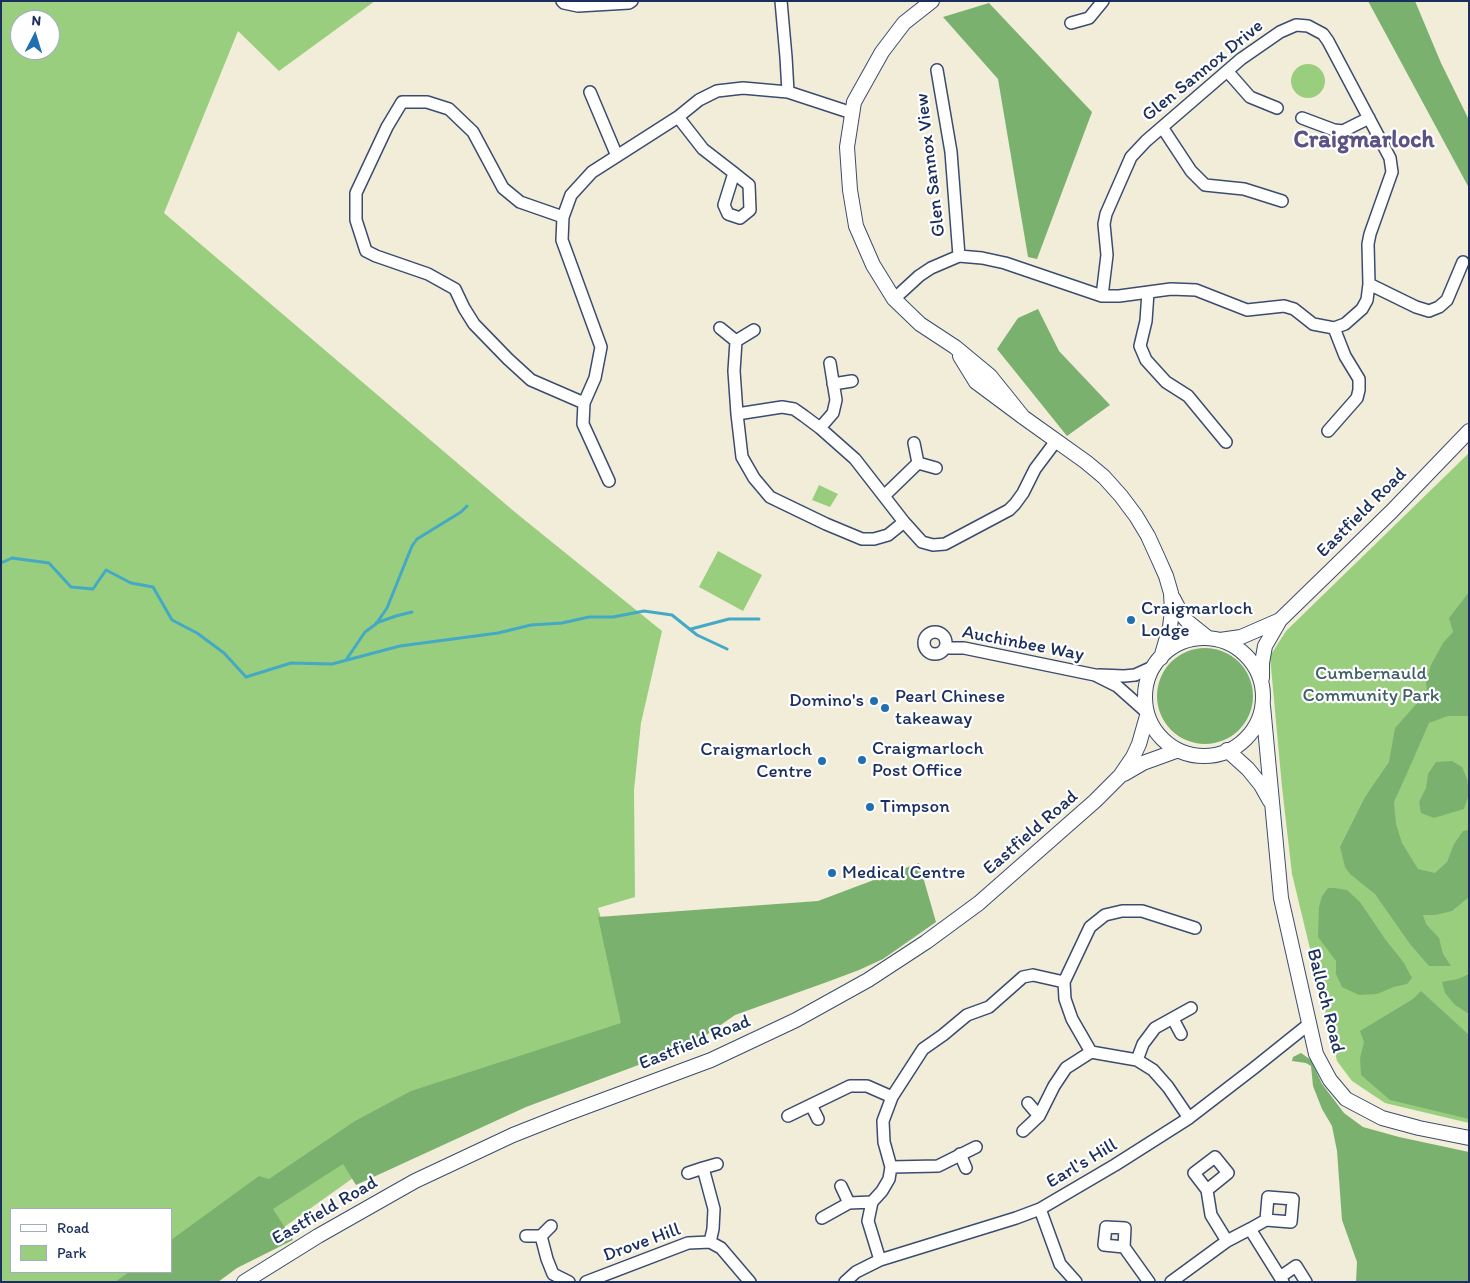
<!DOCTYPE html>
<style>
body{margin:0}
#map{position:relative;width:1470px;height:1283px;overflow:hidden;background:#f1edd9;font-family:Itim,sans-serif}
canvas{display:block}
.frame{position:absolute;inset:0;border:2px solid #1b2f5e;pointer-events:none}
.legend{position:absolute;left:10px;top:1208px;width:162px;height:65px;box-sizing:border-box;background:#fff;border:1px solid #a4acbf;margin:0;padding:6px 9px;list-style:none;font-size:15px;color:#1b2f5e}
.legend li{display:flex;align-items:center;gap:10px;height:25px}
.legend b{width:25px;border:1px solid #a4acbf}
.north{position:absolute;left:10px;top:10px;width:50px;height:50px;box-sizing:border-box;background:#fff;border:1px solid #a4acbf;border-radius:50%;rotate:5deg;font-size:14px;font-weight:700;line-height:20px;text-align:center;color:#1b2f5e}
.north::after{content:'';display:block;margin:auto;width:18px;height:22px;background:#1f6fb2;clip-path:polygon(50% 0,100% 100%,50% 72%,0 100%)}
</style>
<div id="map">
<canvas width="1470" height="1283"></canvas>
<div class="frame"></div>
<ul class="legend">
<li><b style="height:6px;background:#fff"></b>Road</li>
<li><b style="height:14px;background:#9ace7f"></b>Park</li>
</ul>
<div class="north">N</div>
</div>
<script>
const c = document.querySelector('canvas').getContext('2d');
c.lineJoin = 'round';
function fill(path, color) { c.fillStyle = color; c.fill(path, 'evenodd'); }
const poly = rows => new Path2D(rows.map(r => 'M' + r).join(''));
function strokePath(path, color, width, dash) { c.strokeStyle = color; c.lineWidth = width; c.lineCap = dash ? 'butt' : 'round'; c.setLineDash(dash || []); c.stroke(path); }
function write(font, color, halo, rows, align = 'center') {
  c.font = font + ' Itim,sans-serif'; c.lineWidth = 4.5; c.setLineDash([]); c.textBaseline = 'middle'; c.strokeStyle = halo; c.fillStyle = color; for (const [text, x, y, turn = 0] of rows) {
    c.save(); c.translate(x, y); c.rotate((+turn || 0) * Math.PI / 180); c.textAlign = isNaN(turn) ? turn : align; if (halo) c.strokeText(text, 0, 0); c.fillText(text, 0, 0); c.restore();
  }
}
const green = poly([
 [1,1,375,1,279,71,238,31,164,213,516,513,662,631,641,723,634,790,635,897,598,908,634,1030,398,1146,207,1282,1,1282],
 [20,20,50,20,50,50,20,50],
 [11,1209,171,1209,171,1272,11,1272],
 '1291 81a17 17 0 1 1 34 0a17 17 0 1 1-34 0Z',
 [1469,453,1469,1123,1385,1103,1352,1081,1337,1061,1292,874,1282,787,1270,656,1286,631],
 [819,485,838,494,830,507,812,500],
 [718,551,762,575,743,611,699,587]
]);
const forest = poly([
 [1368,1,1415,1,1441,63,1469,120,1469,188],
 [989,3,1092,112,1037,259,1028,257,998,79,943,17],
 [1038,309,1059,351,1110,405,1067,436,997,349,1018,318],
 [1469,592,1469,716,1448,716,1429,723,1412,762,1394,802,1396,824,1402,843,1418,869,1435,873,1447,862,1454,844,1463,831,1469,830,1469,897,1452,911,1435,915,1423,915,1426,924,1439,938,1443,954,1451,966,1429,966,1410,944,1375,894,1350,874,1345,867,1340,847,1365,797,1389,762,1395,728,1427,692,1426,681,1431,665,1443,643,1453,632,1449,618],
 '1157 696a48 48 0 1 1 96 0a48 48 0 1 1-96 0Z',
 [1452,761,1462,767,1467,779,1469,794,1464,809,1434,818,1421,813,1419,802,1426,788,1428,774,1436,762],
 [919,863,936,922,883,959,859,970,827,982,735,1015,692,1045,526,1107,356,1185,343,1164,273,1209,293,1240,237,1268,218,1282,115,1282,129,1272,171,1272,171,1240,259,1176,269,1179,355,1121,411,1091,621,1023,598,917,818,901],
 [1328,888,1335,888,1347,890,1360,902,1385,939,1404,963,1412,978,1407,984,1394,987,1377,994,1359,995,1342,987,1336,974,1336,961,1318,937,1319,907,1322,896],
 [1469,974,1469,1014,1455,1005,1445,993,1442,982,1458,979],
 [1421,991,1469,1035,1469,1119,1390,1100,1361,1075,1360,1058,1364,1042,1360,1031,1413,999],
 [1301,1053,1311,1060,1322,1084,1344,1113,1363,1127,1399,1137,1469,1152,1469,1282,1356,1282,1357,1262,1342,1220,1337,1151,1332,1126,1322,1109,1313,1086,1311,1066,1306,1063,1292,1061,1293,1057]
]);
const stream = poly([
 [1,563,12,558,49,563,71,587,93,589,106,570,131,583,153,587,172,620,197,633,224,653,246,677,291,663,332,664,400,646,498,633,531,625,562,623,589,617,613,617,644,611,672,615,697,635,727,649],
 [376,623,396,616,412,612],
 [691,629,729,619,759,619],
 [346,660,365,632,376,624,387,608,412,546,417,539,461,512,467,506]
]);
const minor = poly([
 [562,1,564,3,578,6,629,3,632,1],
 [781,1,786,57,788,92],
 [1071,23,1089,18,1103,1],
 [937,70,951,152,959,256],
 [1228,72,1250,97,1277,108],
 [590,92,617,156],
 [678,117,703,149,734,173,749,185,750,210,740,218,728,214,724,205,734,173],
 [1302,118,1334,130,1343,131,1369,118],
 [1162,127,1191,171,1205,185,1244,189,1282,201],
 [563,217,520,202,503,188,473,132,449,109,427,102,402,102,387,127,356,193,356,220,366,251,376,256,428,274,455,289,464,308,474,324,508,359,531,380,584,403],
 [1369,284,1416,307,1429,311,1439,307,1447,300,1463,262],
 [1148,292,1146,321,1140,346,1146,360,1166,382,1188,396,1226,442],
 [894,299,919,276,931,268,959,256,982,258,1005,263,1102,296,1119,296,1171,289,1196,290,1247,310,1284,306,1294,309,1313,324,1334,328,1345,324,1362,309,1367,300,1369,284,1368,244,1370,234,1392,172,1390,158,1328,41,1323,34,1308,26,1296,25,1280,32,1241,59,1146,141,1131,157,1106,214,1104,224,1107,255,1102,296],
 [720,328,736,341],
 [754,330,736,341,734,371,737,414,742,457,754,478,770,497,826,524,862,539,874,539,888,535,904,522],
 [833,384,852,381],
 [737,414,782,407,794,409,804,416,820,428,855,459,904,522,922,542,933,545,945,544,1009,510,1015,504,1023,493,1035,469,1056,441],
 [820,428,833,413,836,400,830,363],
 [1328,431,1357,398,1359,390,1359,379,1345,356,1334,328],
 [918,463,936,468],
 [609,481,583,424,584,403,595,378,601,347,562,240,563,217,571,195,592,172,678,117,699,100,717,91,743,88,788,92,852,113],
 [884,496,918,463,914,443],
 '924 643a11 11 0 1 1 22 0a11 11 0 1 1-22 0Z',
 [945,648,964,648,1095,675,1117,686,1144,710],
 [1099,675,1124,676,1135,675,1155,666],
 [1064,982,1090,927,1105,915,1122,911,1142,911,1195,928],
 [1173,1019,1181,1034],
 [1137,1060,1143,1044,1155,1028,1191,1008],
 [1028,1103,1039,1116],
 [811,1105,818,1119],
 [788,1116,850,1086,867,1086,892,1097],
 [1023,1131,1039,1116,1054,1086,1066,1068,1091,1052],
 [960,1154,966,1168],
 [891,1167,938,1166,976,1147],
 [688,1173,703,1168],
 [841,1186,849,1203],
 [1207,1190,1228,1173,1215,1157,1194,1173,1207,1190,1211,1215,1227,1241],
 [1040,1209,1060,1264,1076,1282],
 [822,1218,849,1203,872,1202],
 [551,1226,541,1236,547,1259,553,1274,569,1282],
 [1250,1229,1283,1282],
 [526,1236,541,1236],
 [710,1242,713,1229,714,1209,703,1168,717,1164],
 [1124,1247,1104,1245,1106,1227,1125,1228,1124,1247,1149,1282],
 [880,1260,868,1221,872,1202,882,1191,889,1179,891,1167,884,1142,883,1121,892,1097,923,1049,943,1035,967,1015,989,1007,1023,977,1033,975,1064,982,1065,999,1072,1019,1091,1052,1137,1060,1153,1070,1168,1087,1189,1118],
 [1280,1277,1296,1266,1306,1282],
 [586,1282,688,1243,710,1242,721,1248,750,1282],
 [845,1282,856,1272,880,1260,1016,1218,1040,1209,1115,1165,1189,1118,1254,1068,1309,1024],
 [1171,1282,1227,1241,1250,1229,1266,1220,1291,1222,1293,1199,1268,1197,1266,1220]
]);
const tertiary = poly([
 [932,1,904,23,882,52,854,102,847,147,850,190,856,226,873,265,894,299,920,324,955,347,990,376,1023,417],
 [960,356,976,382,1023,417,1086,462,1104,477,1121,496,1136,516,1148,536,1158,558,1166,576,1171,593,1172,611,1170,627,1161,658],
 [1173,598,1182,615,1188,622,1208,638],
 '1145 697a59 59 0 1 1 118 0a59 59 0 1 1-118 0Z',
 [1220,640,1241,637,1280,620],
 [1262,678,1262,663,1265,646,1280,620,1392,511,1469,431],
 [1263,706,1281,898,1316,1054,1330,1080,1346,1099,1382,1118,1419,1128,1469,1138],
 [1227,750,1248,769,1261,785,1270,801],
 [1124,774,1143,763,1176,751],
 [244,1282,318,1236,415,1181,513,1135,566,1114,711,1060,796,1020,868,980,926,942,979,903,1095,801,1120,776,1133,757,1139,744,1147,716]
]);
const markers = [
 [1131,620,5,"#1f6fb2"],
 [874,701,5,"#1f6fb2"],
 [885,708,5,"#1f6fb2"],
 [862,760,5,"#1f6fb2"],
 [822,761,5,"#1f6fb2"],
 [870,807,5,"#1f6fb2"],
 [832,873,5,"#1f6fb2"]
];
const streetNames = [
 ["Glen Sannox Drive",1203,71,-39],
 ["Glen Sannox View",931,165,-97],
 ["Eastfield Road",1362,513,-45],
 ["Auchinbee Way",1023,644,11],
 ["Eastfield Road",1031,833,-41],
 ["Balloch Road",1325,1001,76],
 ["Eastfield Road",695,1043,-22],
 ["Earl's Hill",1082,1164,-31],
 ["Eastfield Road",325,1211,-30],
 ["Drove Hill",642,1243,-20]
];
const poiNames = [
 ["Craigmarloch",1141,609],
 ["Lodge",1141,631],
 ["Pearl Chinese",895,697],
 ["takeaway",895,719],
 ["Domino's",864,701,"right"],
 ["Craigmarloch",872,749],
 ["Post Office",872,771],
 ["Craigmarloch",812,750,"right"],
 ["Centre",812,772,"right"],
 ["Timpson",880,807],
 ["Medical Centre",842,873]
];
const parkNames = [
 ["Cumbernauld",1371,674],
 ["Community Park",1371,696]
];
const districtNames = [
 ["Craigmarloch",1364,141]
];
fill(green, '#9ace7f');
fill(forest, '#7bb16e');
strokePath(stream, '#44a9c4', 3);
strokePath(minor, '#3b4c70', 14);
strokePath(tertiary, '#3b4c70', 16);
strokePath(minor, '#fff', 11);
strokePath(tertiary, '#fff', 14);
for (const [x, y, r, color] of markers) { const dot = new Path2D(); dot.arc(x, y, r, 0, 2 * Math.PI); c.fillStyle = color; c.fill(dot); strokePath(dot, '#fff', 2); }
write('19px', '#1b2f5e', '#fff', streetNames);
write('19px', '#1b2f5e', '#fff', poiNames, 'left');
write('19px', '#415f68', '#fff', parkNames);
write('bold 24px', '#5c5384', '#fff', districtNames);
</script>
